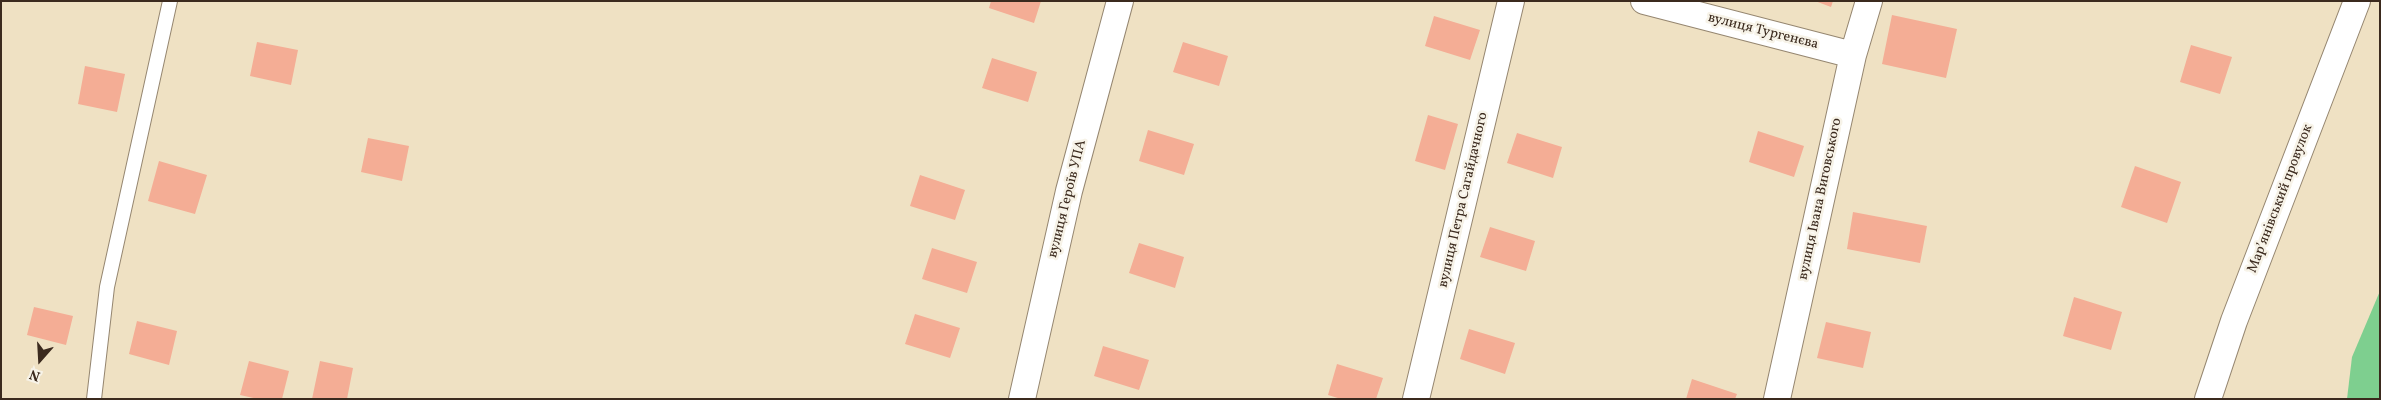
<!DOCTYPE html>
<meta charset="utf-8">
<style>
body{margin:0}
#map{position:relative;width:2381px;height:400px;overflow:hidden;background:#efe1c3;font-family:Vollkorn,serif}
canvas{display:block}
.frame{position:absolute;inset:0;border:2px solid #3b2a1e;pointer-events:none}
.north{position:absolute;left:15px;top:335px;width:50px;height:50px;-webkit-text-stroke:4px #f7f3e8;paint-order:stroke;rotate:199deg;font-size:14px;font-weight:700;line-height:20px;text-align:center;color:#3b2a1e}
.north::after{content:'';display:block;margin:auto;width:18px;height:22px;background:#3b2a1e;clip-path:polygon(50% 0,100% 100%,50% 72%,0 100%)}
</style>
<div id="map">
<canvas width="2381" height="400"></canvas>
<div class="frame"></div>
<div class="north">N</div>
</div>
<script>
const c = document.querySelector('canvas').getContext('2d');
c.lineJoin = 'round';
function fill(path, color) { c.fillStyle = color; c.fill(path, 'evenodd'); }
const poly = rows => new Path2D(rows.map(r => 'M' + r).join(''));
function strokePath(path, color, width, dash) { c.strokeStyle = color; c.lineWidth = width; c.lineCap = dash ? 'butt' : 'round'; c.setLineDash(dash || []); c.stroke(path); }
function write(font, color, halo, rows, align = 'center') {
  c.font = font + ' Vollkorn,serif'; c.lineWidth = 5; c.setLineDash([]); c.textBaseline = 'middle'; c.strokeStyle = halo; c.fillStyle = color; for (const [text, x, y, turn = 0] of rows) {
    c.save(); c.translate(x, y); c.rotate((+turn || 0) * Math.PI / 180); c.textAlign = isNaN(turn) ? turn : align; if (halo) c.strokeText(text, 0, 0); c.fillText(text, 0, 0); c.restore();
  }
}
const green = poly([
 [2380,291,2380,399,2347,399,2352,357]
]);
const building = poly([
 [991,1,1041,1,1034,23,989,8],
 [1815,1,1833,1,1831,7],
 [1892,15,1957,29,1946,78,1882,64],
 [1434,16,1480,30,1470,60,1425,46],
 [257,42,298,50,291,85,250,76],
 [1183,42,1228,56,1219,86,1173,72],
 [2191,45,2232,57,2220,94,2180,82],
 [992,58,1037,72,1028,102,982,88],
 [85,66,125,74,117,112,78,104],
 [1428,115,1458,124,1445,170,1415,161],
 [1148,130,1194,144,1184,175,1139,161],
 [1758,131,1804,146,1794,177,1749,162],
 [1517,133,1562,147,1553,178,1507,163],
 [368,138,409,146,402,181,361,172],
 [159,161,207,175,195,214,148,201],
 [2135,166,2181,182,2167,223,2121,207],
 [920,175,965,190,955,220,910,206],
 [1853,212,1927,226,1920,263,1847,249],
 [1490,227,1535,241,1526,271,1480,257],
 [1139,243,1184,257,1175,288,1129,273],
 [932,248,977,262,967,293,922,279],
 [2074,297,2122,312,2111,350,2063,336],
 [34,307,73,316,66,345,27,335],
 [915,314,960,328,950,358,905,344],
 [137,321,177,331,169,365,129,354],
 [1826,322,1871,332,1863,368,1817,358],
 [1469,329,1515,343,1505,374,1460,359],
 [1103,346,1149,360,1139,390,1094,376],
 [249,361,289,371,282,399,258,399,240,395],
 [320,361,353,368,347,399,312,399],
 [1337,364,1383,378,1376,399,1341,399,1328,395],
 [1692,379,1737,394,1735,399,1686,399]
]);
const service = poly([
 [94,399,107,287,170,1]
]);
const minor = poly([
 [1644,1,1853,55],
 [1022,399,1069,191,1120,1],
 [1416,399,1511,1],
 [1777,399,1853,55,1869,1],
 [2208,399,2234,321,2357,1]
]);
const streetNames = [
 ["вулиця Тургенєва",1763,32,14],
 ["вулиця Героїв УПА",1068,199,-76],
 ["вулиця Івана Виговського",1821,199,-78],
 ["Марʼянівський провулок",2281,199,-69],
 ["вулиця Петра Сагайдачного",1464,200,-77]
];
fill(green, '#7ecf8f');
fill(building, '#f4ad95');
strokePath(service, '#958670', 16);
strokePath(minor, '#958670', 28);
strokePath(service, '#fff', 14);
strokePath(minor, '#fff', 26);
write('14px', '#3b2a1e', '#f7f3e8', streetNames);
</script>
